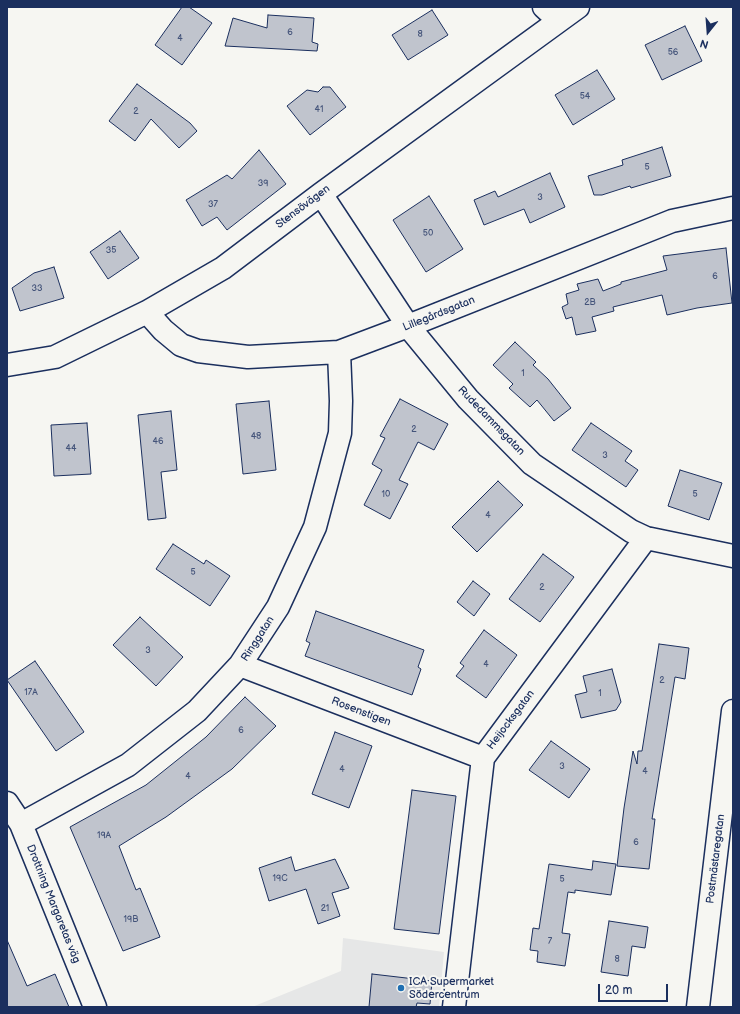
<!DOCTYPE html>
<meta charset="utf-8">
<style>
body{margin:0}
#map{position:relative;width:740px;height:1014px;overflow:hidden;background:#f6f6f2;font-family:"Balsamiq Sans",sans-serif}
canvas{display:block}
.frame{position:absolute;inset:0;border:8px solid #1b2f5e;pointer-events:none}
.north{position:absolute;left:688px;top:12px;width:40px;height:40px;-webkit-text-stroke:3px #f6f6f2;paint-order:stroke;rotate:197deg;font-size:11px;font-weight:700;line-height:16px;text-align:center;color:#1b2f5e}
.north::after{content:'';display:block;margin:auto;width:14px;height:18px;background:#1b2f5e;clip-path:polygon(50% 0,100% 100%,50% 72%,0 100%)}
.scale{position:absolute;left:598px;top:984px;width:70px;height:18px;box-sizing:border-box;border:2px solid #1b2f5e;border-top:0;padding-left:5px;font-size:12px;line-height:14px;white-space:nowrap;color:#1b2f5e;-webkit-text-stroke:3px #f6f6f2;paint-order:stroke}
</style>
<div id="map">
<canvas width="740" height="1014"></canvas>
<div class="frame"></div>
<div class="north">N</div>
<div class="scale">20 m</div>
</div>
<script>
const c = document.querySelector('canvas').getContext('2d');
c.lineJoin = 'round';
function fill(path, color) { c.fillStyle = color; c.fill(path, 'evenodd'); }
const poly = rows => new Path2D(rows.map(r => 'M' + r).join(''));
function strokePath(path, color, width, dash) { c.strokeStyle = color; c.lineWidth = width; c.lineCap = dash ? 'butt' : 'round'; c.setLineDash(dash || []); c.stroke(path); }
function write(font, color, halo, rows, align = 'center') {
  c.font = font + ' "Balsamiq Sans",sans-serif'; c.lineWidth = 4; c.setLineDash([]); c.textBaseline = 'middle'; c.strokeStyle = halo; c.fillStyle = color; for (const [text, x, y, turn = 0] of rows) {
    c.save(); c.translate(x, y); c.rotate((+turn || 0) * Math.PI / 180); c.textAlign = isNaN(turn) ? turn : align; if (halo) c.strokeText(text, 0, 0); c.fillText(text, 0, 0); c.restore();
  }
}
const built = poly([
 [343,938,444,952,439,1007,252,1007,341,971]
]);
const building = poly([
 [182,7,189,7,212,23,182,65,155,45,182,7],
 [432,10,448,35,408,60,392,35,432,10],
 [268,15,314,18,312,42,318,44,317,51,225,46,233,18,267,28,268,15],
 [685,26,702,61,662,80,645,45,685,26],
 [597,70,615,99,573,125,555,95,597,70],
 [137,84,190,123,197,131,179,148,151,119,135,141,109,121,137,84],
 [323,87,330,87,346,107,310,135,287,106,307,90,318,92,323,87],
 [662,147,671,176,631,188,630,186,602,195,594,195,588,176,623,165,622,160,662,147],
 [259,150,286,184,227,230,217,217,202,226,186,200,227,175,232,179,259,150],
 [550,173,565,207,530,223,524,209,484,225,474,200,495,191,498,197,550,173],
 [429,196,463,249,426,272,393,220,429,196],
 [120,231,139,258,108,279,90,252,120,231],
 [726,248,732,303,697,308,667,315,662,295,613,307,614,311,592,317,596,331,576,335,572,317,566,319,562,307,568,304,566,294,579,290,577,284,598,279,603,291,621,284,621,282,667,270,663,256,726,248],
 [54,267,64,298,20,311,12,288,34,273,54,267],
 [515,342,536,362,533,365,548,379,571,408,554,421,537,400,530,407,509,388,513,384,493,365,515,342],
 [400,399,448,424,434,450,418,442,399,480,408,484,390,519,364,505,382,470,372,464,385,438,380,436,400,399],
 [269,401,276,470,243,474,236,404,269,401],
 [171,411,177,470,161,472,166,518,148,520,138,415,171,411],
 [87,423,91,474,54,476,51,425,87,423],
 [591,423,632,451,625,461,638,470,626,487,572,450,591,423],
 [680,470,722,483,709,520,668,506,680,470],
 [498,481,523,505,477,552,452,527,498,481],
 [173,544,204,564,206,560,230,576,210,606,156,569,173,544],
 [543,554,574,577,540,622,509,599,543,554],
 [473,581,490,594,474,616,457,602,473,581],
 [316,611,424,650,418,667,421,669,412,695,305,656,310,643,306,641,316,611],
 [140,617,183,657,156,686,113,645,140,617],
 [484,630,517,655,486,698,456,676,464,666,460,663,484,630],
 [659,644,689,648,685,679,675,677,652,819,655,819,649,869,617,866,624,808,633,751,637,764,638,751,642,751,659,644],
 [35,661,84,732,56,751,7,680,35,661],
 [612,669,621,702,616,710,581,718,575,695,587,692,583,676,612,669],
 [245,697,276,726,232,769,166,817,119,846,136,890,140,888,160,937,123,951,70,827,146,785,206,737,245,697],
 [335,732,372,746,349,808,312,794,335,732],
 [551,741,590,769,569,798,529,770,551,741],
 [412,790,456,796,439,934,394,929,412,790],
 [291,857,295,871,335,859,349,888,332,893,340,916,318,924,306,889,269,901,259,868,291,857],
 [593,861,616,864,611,895,575,890,575,893,568,892,562,933,570,934,565,966,537,962,538,951,530,950,533,928,539,929,549,864,592,870,593,861],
 [609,921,648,927,645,948,632,946,628,976,601,972,609,921],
 [7,940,27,986,55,974,69,1007,7,1007,7,940],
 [372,974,432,981,430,1004,417,1003,416,1007,369,1007,372,974]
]);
const minor = poly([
 [544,7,558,20],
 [321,194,408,326,468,399,532,464,631,531,646,538,733,556],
 [147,312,163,330,181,345,198,351,248,357,339,352,408,326,672,221,733,208],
 [7,365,55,357,147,312,223,268,321,194,578,7],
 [240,665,483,758],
 [7,803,21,824,95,1007],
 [21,824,128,765,197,711,240,665,278,607,315,527,340,433,341,401,339,352],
 [454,1007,483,758,646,538],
 [698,1007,733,711]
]);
const markers = [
 [401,988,4,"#1f6fb2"]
];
const numberNames = [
 ["6",290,33],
 ["8",420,35],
 ["4",180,39],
 ["56",673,53],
 ["54",585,97],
 ["41",319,110],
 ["2",136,112],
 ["5",647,168],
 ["39",263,184],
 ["3",540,198],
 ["37",213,205],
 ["50",428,234],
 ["35",111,251],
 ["6",715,277],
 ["33",37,289],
 ["2B",590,303],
 ["1",523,374],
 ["2",414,430],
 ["48",256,437],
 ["46",158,442],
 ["44",71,449],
 ["3",605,456],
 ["10",386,495],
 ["5",695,495],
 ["4",488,516],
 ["5",193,573],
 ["2",542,588],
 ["3",148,651],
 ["4",486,665],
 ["2",662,681],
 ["17A",31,693],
 ["1",600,694],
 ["6",241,731],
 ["3",562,767],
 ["4",342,770],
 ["4",645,772],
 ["4",188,777],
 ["19A",104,836],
 ["6",636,843],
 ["19C",280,879],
 ["5",562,880],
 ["21",325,909],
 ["19B",131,920],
 ["7",550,942],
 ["8",617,960]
];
const streetNames = [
 ["Stensövägen",303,207,-37],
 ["Lillegårdsgatan",439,314,-22],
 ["Rudedammsgatan",491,421,46],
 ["Ringgatan",258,639,-57],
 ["Rosenstigen",361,712,21],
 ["Heijocksgatan",511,720,-53],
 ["Postmästaregatan",716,859,-83],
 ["Drottning Margaretas väg",53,904,68]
];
const poiNames = [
 ["ICA Supermarket",409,982],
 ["Södercentrum",409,995]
];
fill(built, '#e6e7e7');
fill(building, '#c0c4cd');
strokePath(building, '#1b2f5e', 1);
strokePath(minor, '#1b2f5e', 25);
strokePath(minor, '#f6f6f2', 22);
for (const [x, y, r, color] of markers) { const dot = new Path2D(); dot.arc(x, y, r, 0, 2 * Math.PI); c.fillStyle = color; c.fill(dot); strokePath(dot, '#f6f6f2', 1.5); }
write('9px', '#44547a', null, numberNames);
write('11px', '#1b2f5e', '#f6f6f2', streetNames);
write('11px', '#1b2f5e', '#f6f6f2', poiNames, 'left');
</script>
